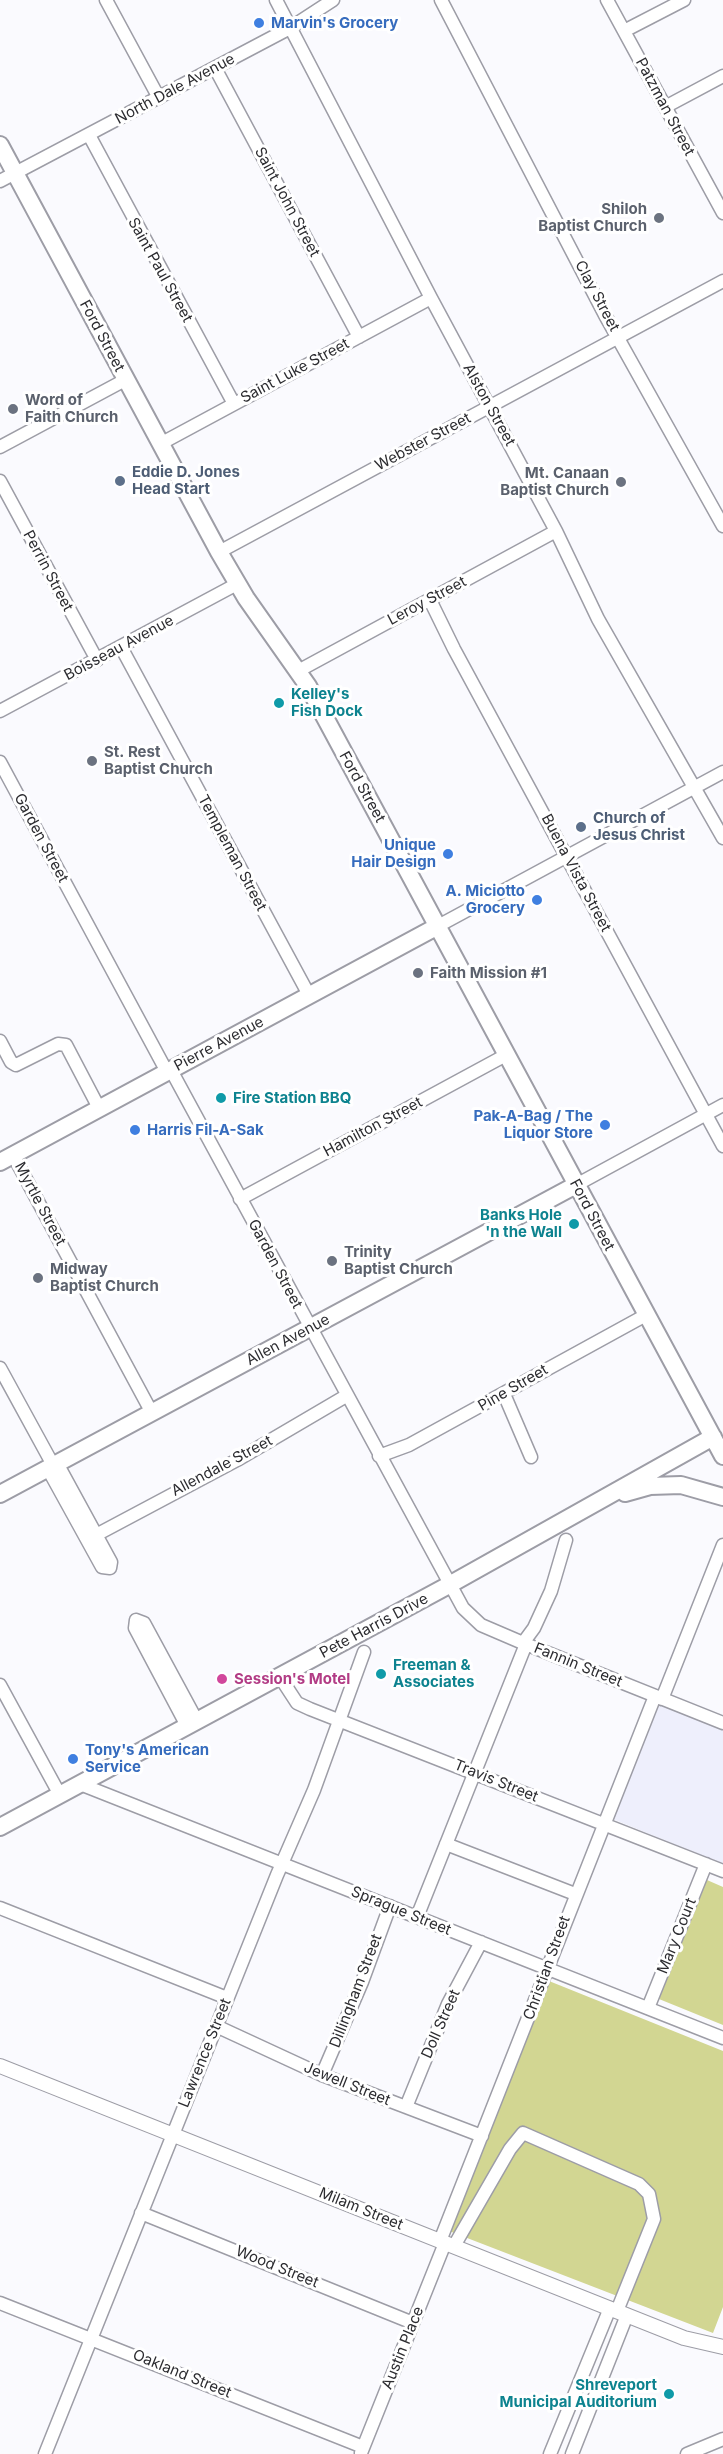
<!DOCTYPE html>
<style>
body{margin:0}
canvas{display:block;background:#fafafe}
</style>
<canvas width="723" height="2454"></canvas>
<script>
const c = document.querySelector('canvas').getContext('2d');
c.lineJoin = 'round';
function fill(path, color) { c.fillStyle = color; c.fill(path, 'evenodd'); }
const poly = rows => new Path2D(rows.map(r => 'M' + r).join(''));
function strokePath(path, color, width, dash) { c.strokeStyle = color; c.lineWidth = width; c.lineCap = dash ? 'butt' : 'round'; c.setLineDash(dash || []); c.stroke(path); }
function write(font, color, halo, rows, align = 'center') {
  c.font = font + ' Inter,sans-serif'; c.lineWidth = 6; c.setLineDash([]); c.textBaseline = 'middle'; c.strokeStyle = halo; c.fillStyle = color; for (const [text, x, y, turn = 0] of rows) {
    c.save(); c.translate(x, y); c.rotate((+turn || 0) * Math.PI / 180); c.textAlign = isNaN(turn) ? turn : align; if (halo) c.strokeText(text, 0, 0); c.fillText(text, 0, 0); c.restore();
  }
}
const built = poly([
 [662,1705,723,1728,723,1864,613,1819,656,1708]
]);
const green = poly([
 [707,1880,723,1887,723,2025,659,1999],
 [549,1981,723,2051,723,2307,713,2333,449,2231]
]);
const minor = poly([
 [106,0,159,98],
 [276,0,431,298,556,531,598,619,723,838],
 [441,0,605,315,723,526],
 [607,0,723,213],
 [624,31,684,0],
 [215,68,359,337],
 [665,107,723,76],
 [89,135,234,404],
 [0,181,290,28,333,0],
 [160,444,431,298],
 [0,447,125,380],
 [0,481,97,660],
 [219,552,723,281],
 [430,600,454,649,723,1146],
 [121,647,309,995],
 [298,671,556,531],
 [0,711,237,584],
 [0,762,167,1072],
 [438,926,723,772],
 [0,1041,11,1062,16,1065,58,1044,66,1045,99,1108],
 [171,1070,463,1608,481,1625,523,1643,723,1723],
 [13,1155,152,1413],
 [576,1185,723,1105],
 [240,1199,506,1055],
 [0,1368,53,1465],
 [504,1394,531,1457],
 [379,1456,409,1445,646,1315],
 [48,1469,102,1567,110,1568,111,1562,57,1463],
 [96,1535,237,1460,346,1396],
 [523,1643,534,1628,551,1591,566,1540],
 [280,1677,297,1703,310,1709,723,1871],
 [0,1685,60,1795],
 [662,1699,723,1545],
 [187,1726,135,1628,136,1620,144,1623,197,1721],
 [80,1784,723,2038],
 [446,1844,575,1894],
 [0,1908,227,1998],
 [417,1917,526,1644],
 [648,2008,706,1864],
 [216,2026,322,2075,482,2136],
 [322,2075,362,1982,390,1906],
 [406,2107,448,2004,481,1942],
 [141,2213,413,2323],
 [440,2241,655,1696],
 [454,2246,510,2149,523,2133,639,2184,649,2194,654,2219,617,2311],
 [0,2303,363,2447],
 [361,2453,445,2243],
 [45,2454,277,1875,314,1790,364,1652],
 [550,2454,610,2308],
 [572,2454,627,2315],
 [687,2454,723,2439]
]);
const tertiary = poly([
 [0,2066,684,2338,723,2347]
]);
const secondary = poly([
 [0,145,219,552,246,598,308,686,723,1456],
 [0,1162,438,926],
 [625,1493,650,1486,681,1485,723,1497],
 [0,1494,576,1185],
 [0,1827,449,1585,713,1437]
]);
const markers = [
 [259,23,6,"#3f7fe0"],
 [659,218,6,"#6b7280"],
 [13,409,6,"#6b7280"],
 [120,481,6,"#5c6f8a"],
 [621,482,6,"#6b7280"],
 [279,703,6,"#0f9aa8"],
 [92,761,6,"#6b7280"],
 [581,827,6,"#5c6f8a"],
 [448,854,6,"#3f7fe0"],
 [537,900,6,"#3f7fe0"],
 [418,973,6,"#6b7280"],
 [221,1098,6,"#0f9aa8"],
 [605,1125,6,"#3f7fe0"],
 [135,1130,6,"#3f7fe0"],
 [574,1224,6,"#0f9aa8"],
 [332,1261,6,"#6b7280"],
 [38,1278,6,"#6b7280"],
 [381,1674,6,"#0f9aa8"],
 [222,1679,6,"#d1479c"],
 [73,1759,6,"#3f7fe0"],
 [669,2394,6,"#0f9aa8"]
];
const shopNames = [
 ["Marvin's Grocery",271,23],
 ["Unique",436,845,"right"],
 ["Hair Design",436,862,"right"],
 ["A. Miciotto",525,891,"right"],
 ["Grocery",525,908,"right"],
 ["Pak-A-Bag / The",593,1116,"right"],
 ["Liquor Store",593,1133,"right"],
 ["Harris Fil-A-Sak",147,1130],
 ["Tony's American",85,1750],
 ["Service",85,1767]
];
const streetNames = [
 ["North Dale Avenue",175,89,-28],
 ["Patzman Street",665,107,62],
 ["Saint John Street",287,202,62],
 ["Saint Paul Street",160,270,61],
 ["Clay Street",597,296,62],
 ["Ford Street",102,336,62],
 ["Saint Luke Street",295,371,-28],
 ["Alston Street",489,405,61],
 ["Webster Street",423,442,-28],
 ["Perrin Street",48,571,62],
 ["Leroy Street",427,601,-28],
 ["Boisseau Avenue",119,648,-28],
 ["Ford Street",362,787,61],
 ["Garden Street",41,838,62],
 ["Templeman Street",232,853,62],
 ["Buena Vista Street",576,873,62],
 ["Pierre Avenue",219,1044,-28],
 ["Hamilton Street",373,1127,-28],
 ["Myrtle Street",40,1204,62],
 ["Ford Street",592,1215,62],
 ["Garden Street",275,1264,62],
 ["Allen Avenue",288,1340,-28],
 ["Pine Street",513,1388,-30],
 ["Allendale Street",222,1466,-28],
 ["Pete Harris Drive",374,1626,-28],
 ["Fannin Street",578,1665,22],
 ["Travis Street",496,1781,22],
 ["Sprague Street",401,1911,22],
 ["Mary Court",677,1936,-68],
 ["Christian Street",547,1968,-70],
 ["Dillingham Street",356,1991,-69],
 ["Doll Street",441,2024,-66],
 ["Lawrence Street",205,2053,-68],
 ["Jewell Street",347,2084,22],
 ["Milam Street",361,2209,22],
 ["Wood Street",277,2267,22],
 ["Austin Place",403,2348,-68],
 ["Oakland Street",182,2374,22]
];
const worshipNames = [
 ["Shiloh",647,209,"right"],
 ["Baptist Church",647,226,"right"],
 ["Word of",25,400],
 ["Faith Church",25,417],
 ["Mt. Canaan",609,473,"right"],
 ["Baptist Church",609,490,"right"],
 ["St. Rest",104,752],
 ["Baptist Church",104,769],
 ["Faith Mission #1",430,973],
 ["Trinity",344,1252],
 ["Baptist Church",344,1269],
 ["Midway",50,1269],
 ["Baptist Church",50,1286]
];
const serviceNames = [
 ["Eddie D. Jones",132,472],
 ["Head Start",132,489],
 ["Church of",593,818],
 ["Jesus Christ",593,835]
];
const cultureNames = [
 ["Kelley's",291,694],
 ["Fish Dock",291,711],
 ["Fire Station BBQ",233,1098],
 ["Banks Hole",562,1215,"right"],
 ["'n the Wall",562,1232,"right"],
 ["Freeman &",393,1665],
 ["Associates",393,1682],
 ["Shreveport",657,2385,"right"],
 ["Municipal Auditorium",657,2402,"right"]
];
const hotelNames = [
 ["Session's Motel",234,1679]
];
fill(built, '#eeeffc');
fill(green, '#d2d692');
strokePath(minor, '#9d9da6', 15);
strokePath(tertiary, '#9d9da6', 16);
strokePath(secondary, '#9d9da6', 20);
strokePath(minor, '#fff', 12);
strokePath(tertiary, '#fff', 14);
strokePath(secondary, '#fff', 16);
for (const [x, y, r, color] of markers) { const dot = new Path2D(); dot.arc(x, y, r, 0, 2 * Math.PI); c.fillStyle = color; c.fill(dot); strokePath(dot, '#fff', 2); }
write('bold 15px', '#366cbe', '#fff', shopNames, 'left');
write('15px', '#2c2c30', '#fff', streetNames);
write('bold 15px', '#5b616d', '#fff', worshipNames, 'left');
write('bold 15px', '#4e5e75', '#fff', serviceNames, 'left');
write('bold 15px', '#0d838f', '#fff', cultureNames, 'left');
write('bold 15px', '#b23c85', '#fff', hotelNames, 'left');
</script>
